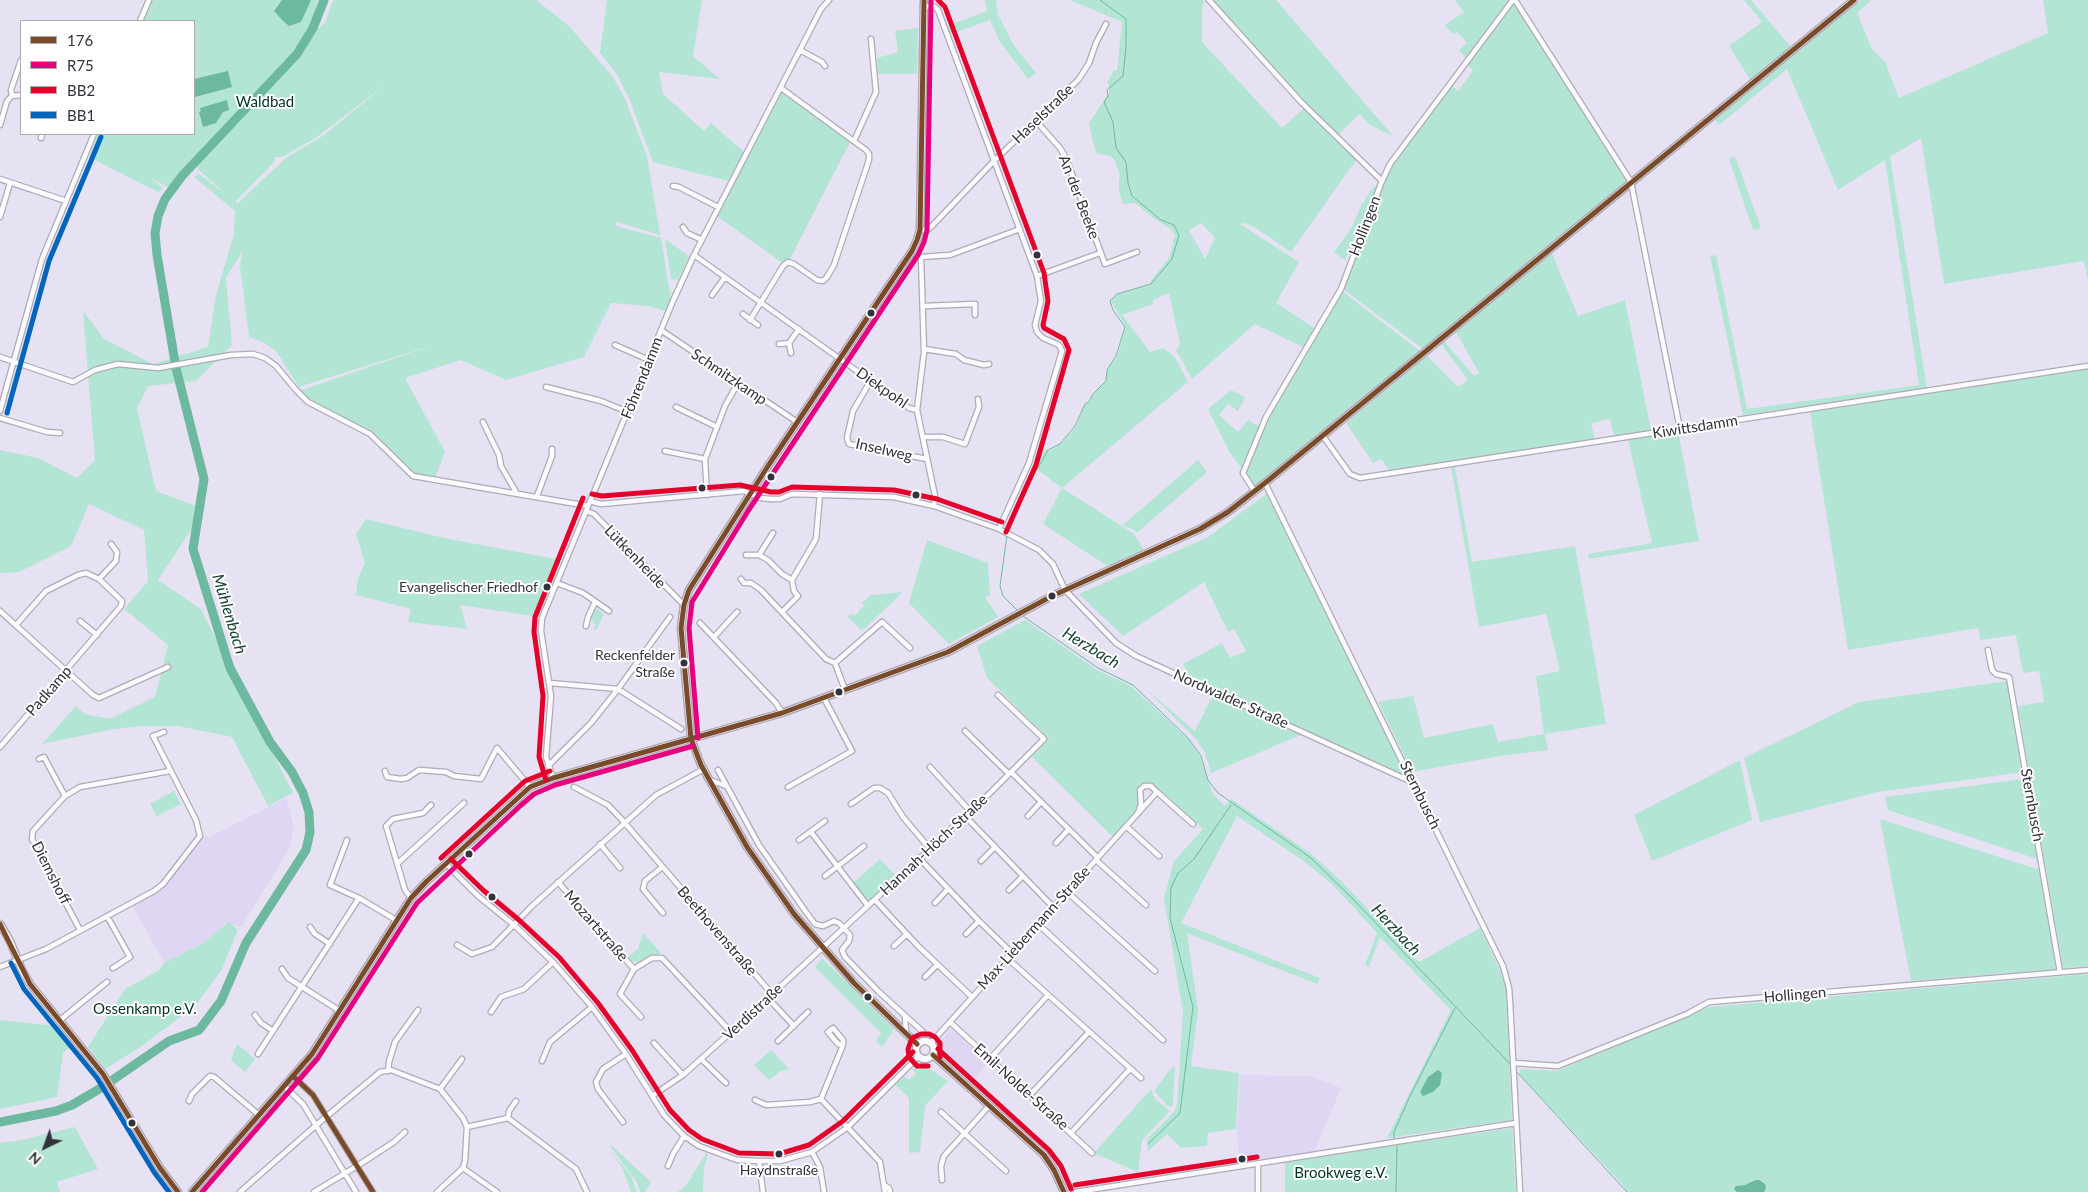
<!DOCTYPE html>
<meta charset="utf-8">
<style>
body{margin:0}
#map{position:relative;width:2088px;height:1192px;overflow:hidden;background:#e7e2f3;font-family:Lato,sans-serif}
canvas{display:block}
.legend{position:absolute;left:20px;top:20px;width:175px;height:115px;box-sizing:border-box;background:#fff;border:1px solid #aeacb1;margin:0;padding:6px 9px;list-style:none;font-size:15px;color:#34303d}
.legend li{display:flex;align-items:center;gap:10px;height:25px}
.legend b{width:25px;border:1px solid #aeacb1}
.north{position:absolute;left:20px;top:1122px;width:50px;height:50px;-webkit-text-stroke:4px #fff;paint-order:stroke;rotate:222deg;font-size:14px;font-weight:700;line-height:20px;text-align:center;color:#34303d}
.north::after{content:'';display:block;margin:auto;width:18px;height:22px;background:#34303d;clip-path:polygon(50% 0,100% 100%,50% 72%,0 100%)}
</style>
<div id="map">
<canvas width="2088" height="1192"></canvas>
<ul class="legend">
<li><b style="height:6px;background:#7a4b2a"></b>176</li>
<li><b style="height:6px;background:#e5007d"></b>R75</li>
<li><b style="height:6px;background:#e4002b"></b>BB2</li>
<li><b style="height:6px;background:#0065bd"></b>BB1</li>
</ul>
<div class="north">N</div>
</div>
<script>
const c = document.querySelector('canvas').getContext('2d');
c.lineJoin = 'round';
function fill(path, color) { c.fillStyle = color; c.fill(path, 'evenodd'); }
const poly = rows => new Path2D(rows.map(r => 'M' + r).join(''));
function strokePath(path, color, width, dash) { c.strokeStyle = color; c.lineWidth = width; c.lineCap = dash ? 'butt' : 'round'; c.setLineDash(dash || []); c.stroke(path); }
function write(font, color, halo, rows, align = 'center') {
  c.font = font + ' Lato,sans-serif'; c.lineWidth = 4; c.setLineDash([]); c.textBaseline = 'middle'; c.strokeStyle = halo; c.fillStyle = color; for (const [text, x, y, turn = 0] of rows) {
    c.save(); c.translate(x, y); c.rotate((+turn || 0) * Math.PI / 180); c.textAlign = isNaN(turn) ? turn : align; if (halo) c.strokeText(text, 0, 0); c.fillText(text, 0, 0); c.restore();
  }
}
const built = poly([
 [286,798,294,827,290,848,242,926,236,926,228,922,203,943,164,963,131,903,163,884,200,836,209,837],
 [950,1028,977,1053,975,1055,987,1065,971,1082,941,1052,939,1043],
 [1240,1075,1309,1076,1341,1088,1314,1153,1239,1163,1237,1130]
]);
const green = poly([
 [152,0,318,0,309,35,325,23,333,0,536,0,569,26,613,77,625,99,647,156,660,235,617,222,616,226,661,238,671,299,666,311,648,306,611,303,584,357,506,380,461,360,405,378,445,452,435,478,414,474,371,433,309,401,299,391,436,344,299,387,276,351,263,342,249,337,240,266,243,250,226,278,232,345,196,381,148,386,137,408,156,491,205,509,158,580,201,609,293,793,268,806,232,737,178,726,144,726,114,729,42,744,76,706,85,714,110,719,155,697,168,645,124,609,148,581,144,530,89,504,71,546,19,572,0,573,0,450,38,458,77,478,95,460,83,311,104,339,153,364,208,347,216,295,234,234,235,211,194,177,199,174,227,195,190,162,168,187,150,178,163,188,158,192,89,157,98,134,194,134,194,21,143,21],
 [388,83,324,135,286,158,238,203,235,202,274,162,275,157,282,157,314,139],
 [607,0,702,0,693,56,720,79,659,72,663,94,704,131,711,123,744,152,728,181,653,162,629,98,616,73,600,53],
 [985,0,996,0,998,15,1014,46,1036,73,1028,79,1000,42,990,20,951,34,947,26,987,11],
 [1070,0,1204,0,1202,10,1202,42,1282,128,1304,108,1356,160,1291,252,1254,227,1245,223,1240,224,1299,262,1276,303,1316,329,1305,348,1255,324,1192,379,1176,350,1180,344,1169,293,1153,300,1153,304,1122,315,1150,352,1163,348,1175,357,1188,382,1062,488,1134,534,1145,552,1109,567,1043,524,1062,488,1034,467,1043,452,1047,449,1049,451,1060,445,1076,427,1085,405,1090,402,1094,394,1106,381,1107,370,1117,357,1126,327,1111,301,1118,294,1152,284,1150,282,1169,258,1175,235,1170,228,1156,220,1135,203,1123,204,1119,191,1119,180,1120,176,1115,161,1111,156,1097,154,1093,142,1089,123,1109,93,1109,85,1107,83,1114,70,1117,71,1122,22],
 [1201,223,1215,238,1205,259,1189,230],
 [1212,0,1276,0,1393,136,1370,125,1360,114,1338,135,1306,104],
 [1455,0,1509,0,1506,8,1466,58,1459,50,1467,43,1457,32,1453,34,1445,25,1464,12],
 [1744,0,1751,0,1791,47,1751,81,1729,46,1762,22],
 [1861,0,1872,0,1857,13,1872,49,1885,62,1899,98,2048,33,2043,0,2088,0,2088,280,2084,261,1944,284,1921,138,1890,157,1927,389,1743,415,1710,256,1716,255,1747,409,1919,385,1885,160,1838,190,1787,69,1719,125,1715,120],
 [1514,1,1629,181,1424,350,1343,289,1392,164,1451,85,1458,91,1473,70,1467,64],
 [918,28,917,74,878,74,877,58,898,52,895,31],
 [781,91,850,142,790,259,781,262,717,216],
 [1735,156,1761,228,1753,230,1729,159],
 [1374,186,1376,188,1345,260,1334,252,1352,227,1361,206],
 [665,239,689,256,678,280,671,279],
 [1551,251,1578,316,1625,300,1651,431,1614,437,1610,419,1591,423,1595,440,1389,470,1381,459,1373,463,1346,423,1427,356,1458,387,1468,380,1441,344,1444,341,1474,376,1479,373,1456,332],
 [1342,291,1421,352,1255,488,1245,473,1268,417],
 [2088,369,2088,966,2063,968,2018,706,2044,702,2039,671,2023,673,2016,635,1980,640,1978,628,1848,650,1810,412],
 [1231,390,1245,397,1238,411,1228,404,1219,415,1238,432,1248,420,1260,427,1243,470,1230,453,1208,409],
 [1678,431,1699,541,1589,559,1588,554,1652,543,1628,440],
 [1198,460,1207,472,1138,532,1123,525],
 [1451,467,1455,467,1472,562,1575,546,1606,724,1545,734,1548,750,1500,756,1412,772,1378,702,1413,696,1424,738,1493,724,1498,742,1544,734,1536,676,1560,671,1546,614,1479,627],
 [1268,493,1408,777,1191,679,1183,664,1222,643,1230,658,1246,651,1234,629,1228,632,1204,582,1123,636,1079,594,1208,537],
 [366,519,444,538,561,560,539,617,460,605,467,629,408,622,411,609,356,595,358,578,365,563,356,534],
 [927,540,988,563,990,595,985,597,998,617,949,644,909,603],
 [903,592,862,631,848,617,852,614,854,616,864,606,862,603,871,595],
 [598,609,604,614,597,629,593,630,595,625,591,618,594,610],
 [1025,620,1097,670,1131,686,1188,739,1200,757,1213,794,1225,806,1231,799,1310,853,1340,880,1419,962,1480,928,1499,968,1506,989,1512,1120,1387,1138,1451,1010,1380,937,1369,967,1365,965,1377,933,1333,885,1305,862,1237,816,1181,923,1320,978,1317,984,1187,933,1198,1010,1191,1066,1239,1073,1236,1129,1208,1133,1207,1146,1181,1148,1167,1134,1148,1151,1147,1139,1174,1112,1177,1104,1183,1012,1164,898,1174,861,1203,829,1152,783,1144,783,1138,789,1138,804,1135,813,1113,837,1032,757,1049,739,987,678,977,646],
 [2008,681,2023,772,1878,792,1760,822,1744,758,1859,702],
 [1146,689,1195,731,1213,695,1303,734,1211,773,1205,753,1197,740],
 [1740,760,1752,820,1652,861,1634,815],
 [2023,779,2037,859,1888,810,1885,797],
 [174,791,181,804,157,816,150,804],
 [1880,819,2040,870,2056,969,1911,981],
 [880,859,896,876,868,902,852,884],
 [229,922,238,930,221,971,195,1006,139,1048,105,1069,88,1047,125,989,159,970,164,963,203,943],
 [643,933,661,953,638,963,633,961,628,957,638,949],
 [822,958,894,1029,882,1047,876,1041,881,1033,815,967],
 [2088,974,2088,1192,1627,1192,1623,1185,1520,1075,1520,1069,1557,1071,1709,1007],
 [0,1020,57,1026,73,1045,63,1053,57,1097,0,1109],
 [237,1044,255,1059,245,1072,231,1060],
 [771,1050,789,1069,779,1072,769,1080,754,1065],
 [1172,1067,1175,1067,1173,1103,1172,1107,1167,1105,1154,1091],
 [929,1068,948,1081,925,1106,920,1152,909,1153,909,1098,895,1085,905,1076,909,1080,916,1074,912,1069],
 [1151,1089,1155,1099,1170,1111,1142,1140,1138,1172,1094,1153],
 [75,1127,98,1169,57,1182,60,1192,0,1192,0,1143,22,1140],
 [1512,1128,1516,1192,1285,1192,1285,1162],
 [611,1145,651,1182,645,1192,640,1192,637,1182,610,1146],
 [608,1148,630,1174,637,1192,631,1192,622,1167],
 [706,1153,708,1154,704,1168,703,1192,677,1192,686,1186]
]);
const water = poly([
 [282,0,311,0,301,22,289,26,283,21,274,11],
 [228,71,232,87,195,97,194,79],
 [227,100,229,110,223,112,216,123,203,127,199,112,201,111,200,108],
 [1438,1070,1442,1073,1440,1085,1433,1092,1423,1096,1420,1092,1428,1077],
 [1756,1180,1759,1180,1765,1184,1766,1188,1764,1192,1737,1192,1734,1189,1736,1186,1745,1185]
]);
const stream = poly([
 [1009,531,1027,483,1035,473,1048,450,1060,444,1075,426,1085,404,1089,402,1093,394,1106,381,1107,370,1116,356,1125,327,1113,310,1110,301,1117,294,1151,284,1172,259,1179,235,1174,225,1161,220,1132,196,1128,183,1126,162,1116,148,1113,122,1104,102,1108,96,1107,90,1123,76,1126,47,1126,19,1100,0],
 [1007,535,1000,586,1003,596,1018,611],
 [1023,616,1098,668,1133,685,1188,738,1201,756,1208,780,1218,793,1311,858,1352,898,1512,1066],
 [1516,1071,1627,1192],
 [1394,1138,1394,1132,1410,1096,1455,1008],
 [1148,1144,1180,1113,1193,1007,1170,918,1171,888,1178,873,1194,859,1231,805],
 [1396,1192,1397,1146]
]);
const river = poly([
 [0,1122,56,1111,72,1105,101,1088,169,1041,199,1030,221,1001,246,943,306,850,310,832,309,812,303,793,292,772,270,742,230,668,193,549,204,479,176,368,157,255,155,233,158,216,165,199,182,176,297,54,313,28,324,0]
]);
const street = poly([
 [1209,0,1301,102,1382,181,1341,289,1266,417,1243,473,1255,492],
 [1515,0,1631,182,1680,429],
 [923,6,935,7,938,10,1037,276,1041,301,1035,325,1037,332,1043,338,1059,345,1062,351,1029,463,999,529],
 [140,21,149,0],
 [800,50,822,62,825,66],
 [12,96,21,95],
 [1036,121,1060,148,1066,158,1105,264,1137,252],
 [0,125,7,101,12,96,11,90,21,60],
 [41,138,42,134],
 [854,141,876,92,871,39],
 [0,179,66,201],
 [1382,181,1390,164,1513,0],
 [673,186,679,187,718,207],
 [0,217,10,183],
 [683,227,687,233,702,240],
 [920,230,927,230,932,226,994,161,1079,79,1089,63,1096,43,1106,24],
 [694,255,909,408,917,410],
 [1037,276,1100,253],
 [712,295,725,277],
 [924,306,975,304,975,315],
 [743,314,758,325],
 [750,320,783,266,788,262,794,264,817,280,823,281,827,277,834,265,869,160,869,154,866,150,781,88],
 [661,330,797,422],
 [789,343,799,329],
 [779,344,789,343,791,353],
 [615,345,649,360],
 [924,349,956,354,964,360,984,365,989,364],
 [0,357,73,382,95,370,118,364,158,368,231,355,253,354,265,358,276,366,296,390,308,402,370,434,413,476,588,506],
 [871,380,853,411,847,438,849,444,927,459],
 [546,387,601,401,628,412],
 [676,407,717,427],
 [0,411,42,259,94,134],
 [0,418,47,432,60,433],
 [483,422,499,455,501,466,516,492],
 [1323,436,1350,474,1360,478,2088,366],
 [923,437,943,437,965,444,979,407,978,399],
 [665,451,705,459],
 [1265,483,1503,966,1509,988,1510,1002,1520,1192],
 [707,495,705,459,725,406,738,383],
 [537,496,552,456,552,449],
 [590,501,601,504,744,491,760,498,771,499,780,499,792,494,894,497,934,506,999,529,1039,550,1053,564,1065,590,1116,643,1136,656,1414,783],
 [934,506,935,496,917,410,924,352,921,257,950,255,1020,229],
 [586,511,594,514,684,605],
 [773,533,759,555,768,560,782,574,792,580],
 [746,555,759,555],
 [99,579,116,561,117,552,111,544],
 [741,579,744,583,751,583,761,590,826,659,835,663,845,690],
 [557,583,583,593,609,611],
 [0,611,93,695,99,698,168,667],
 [782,612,798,596,794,591,792,580,816,539,820,494],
 [80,621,97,635],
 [700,623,776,703,782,713],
 [586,626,588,617,595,602],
 [714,637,737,612],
 [1988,650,1992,670,1996,674,2009,677,2060,972],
 [835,663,882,622,910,648],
 [550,683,618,689,681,729],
 [965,731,1009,774],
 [0,747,121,606,122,601,99,579,86,573,78,575,46,591,16,625],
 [39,759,44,757,65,796],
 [548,766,591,723,618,689,670,617],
 [930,767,970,811],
 [718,770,759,845,806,912,815,924,823,926,834,921,839,923,850,935,849,941,842,950,845,957,878,991,922,1031],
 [385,771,387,777,401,779,407,778,419,770,446,772,454,776,481,779,497,748,530,787],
 [1011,772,1098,858],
 [553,778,546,757,551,696,541,631,542,618,673,301,694,255,821,9,829,0],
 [710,780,726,786],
 [574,787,608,805,624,822,772,994],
 [788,787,852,751,824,698],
 [1157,792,1193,824],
 [851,804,874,788,880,788,888,793,903,817,930,849],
 [965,816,1053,907],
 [1028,816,1041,802],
 [1126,826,1159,856],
 [811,832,868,906],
 [347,840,330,885,359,898],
 [799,840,825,821],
 [1056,843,1069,829],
 [600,844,620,868],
 [919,858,979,921,1012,953],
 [1096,860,1146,905],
 [981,861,994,848],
 [398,863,464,803],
 [446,864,478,896,514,925,553,962,592,1007,626,1054,664,1115,684,1136,699,1146,737,1160,759,1161,780,1161,812,1152,848,1127,918,1057],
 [661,868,645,881,643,889,663,913],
 [825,876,864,846],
 [558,882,634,969,652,958,662,958,731,1032],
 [1009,890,1022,877],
 [1067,892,1155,971],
 [411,898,405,890,386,826,393,819,423,813,431,805],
 [875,900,918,946,972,997],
 [935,903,948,889],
 [107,916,130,957,113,968],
 [1038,924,1163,1040],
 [310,927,315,934,330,944],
 [80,930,32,839,33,831,65,796,80,787,170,771],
 [966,934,979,921],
 [457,945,472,954,492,947,532,906,656,795,704,769],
 [894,946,907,934],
 [1007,958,1141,1078],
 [0,967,46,949,154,891,163,884,200,836,196,820,153,736,164,732],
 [282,969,288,978,340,1011],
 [634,969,620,994,641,1017],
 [925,977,937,965],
 [768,998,794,1026],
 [491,1012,501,997,524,989,553,962],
 [255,1015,261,1023,273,1031],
 [905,1016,906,1032],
 [60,1020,107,982],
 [950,1022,1092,1153],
 [778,1041,808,1012],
 [654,1043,683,1075],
 [931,1043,1157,792,1151,786,1144,786,1140,790,1141,804,1138,813],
 [258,1054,359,898,396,920],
 [701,1059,726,1083],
 [990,1059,1048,995],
 [542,1061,550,1042,592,1007],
 [1514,1063,1558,1066,1687,1014,1709,1002,2088,970],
 [388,1071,389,1062,395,1042,418,1010],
 [293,1076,313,1095,373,1192],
 [284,1086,303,1104,356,1192],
 [440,1089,462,1059],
 [1030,1095,1089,1032],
 [652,1096,683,1075,731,1032,987,796,1044,739,998,695],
 [821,1099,843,1045,843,1040,833,1028,828,1032,838,1044,843,1045],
 [755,1100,766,1105,810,1102,821,1099,880,1162,885,1192],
 [189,1101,192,1094,210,1076,214,1077,259,1115],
 [941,1112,1006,1171],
 [508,1118,509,1111,516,1101],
 [623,1122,598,1089,596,1082,603,1069,626,1054],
 [467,1127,508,1118,576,1169,587,1192],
 [1071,1133,1130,1069],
 [812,1152,820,1167,824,1192],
 [759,1161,763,1192],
 [1258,1164,1258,1192],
 [668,1166,673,1154,684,1136],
 [463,1168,497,1192],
 [942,1180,941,1166,944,1156,989,1106],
 [884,1185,889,1188,890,1192],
 [240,1192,321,1121,380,1072,391,1070,440,1089,463,1118,467,1127,465,1161,463,1168,437,1192],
 [314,1192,357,1166,394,1142,405,1132],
 [1076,1192,1516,1123]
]);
const secondary = poly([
 [0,924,10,941,22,970,30,984,103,1074,160,1168,178,1192],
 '916 1050a9 9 0 1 1 18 0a9 9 0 1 1-18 0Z',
 [917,1044,854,983,794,914,747,847,701,765,691,739,681,628,684,605,689,590,768,466,912,251,917,240,920,230,924,0],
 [933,1055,1044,1155,1054,1170,1064,1192],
 [192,1192,312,1054,411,898,427,881,530,787,553,778,782,713,948,652,1052,596,1200,529,1228,512,1265,483,1854,0]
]);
const bus1 = poly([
 [0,924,30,984,103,1074,160,1168,178,1192],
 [917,1044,854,983,794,914,747,847,701,765,691,739,681,628,684,605,689,590,768,466,912,251,917,240,920,230,924,0],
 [933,1055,1044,1155,1054,1170,1064,1192],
 [293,1076,313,1095,373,1192],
 [192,1192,312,1054,411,898,427,881,530,787,553,778,782,713,948,652,1052,596,1200,529,1228,512,1265,483,1854,0]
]);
const bus2 = poly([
 [698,738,689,628,692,602,748,511,918,255,924,242,927,230,931,0],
 [202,1192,318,1058,417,903,520,806,534,794,555,785,693,746]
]);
const bus3 = poly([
 [938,0,945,7,1044,273,1048,301,1043,325,1044,328,1064,339,1069,350,1036,465,1006,532],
 [592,494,602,496,740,485,771,492,779,492,792,487,894,490,937,499,1002,522],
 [546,780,539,757,543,696,534,632,535,617,583,498],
 [441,858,525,781,550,771],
 [451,859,483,890,519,920,559,957,598,1003,632,1050,670,1110,689,1130,702,1139,739,1153,779,1154,809,1145,843,1121,913,1052],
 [938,1049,1049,1150,1061,1166,1071,1189],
 [928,1066,917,1066,909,1057,908,1049,912,1038,921,1034,929,1034,935,1037,940,1043,940,1057],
 [1075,1185,1257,1157]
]);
const bus4 = poly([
 [7,413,49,261,101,137],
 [11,963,24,989,97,1078,154,1172,169,1192]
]);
const markers = [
 [1037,255,4.5,"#34303d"],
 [871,313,4.5,"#34303d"],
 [771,477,4.5,"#34303d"],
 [702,488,4.5,"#34303d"],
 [916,495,4.5,"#34303d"],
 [547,587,4.5,"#34303d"],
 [1052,596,4.5,"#34303d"],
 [684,663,4.5,"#34303d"],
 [839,692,4.5,"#34303d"],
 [469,854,4.5,"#34303d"],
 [492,897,4.5,"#34303d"],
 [868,997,4.5,"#34303d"],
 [132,1123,4.5,"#34303d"],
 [779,1154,4.5,"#34303d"],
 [1242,1159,4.5,"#34303d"]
];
const busNames = [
 ["Evangelischer Friedhof",538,587],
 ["Reckenfelder",675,655],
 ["Straße",675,672],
 ["Haydnstraße",779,1170,"center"]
];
const parkNames = [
 ["Waldbad",265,102],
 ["Ossenkamp e.V.",145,1009],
 ["Brookweg e.V.",1341,1173]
];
const streetNames = [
 ["Haselstraße",1043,114,-44],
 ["An der Beeke",1079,197,69],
 ["Hollingen",1365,226,-69],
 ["Schmitzkamp",729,377,34],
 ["Föhrendamm",642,378,-68],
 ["Diekpohl",882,388,35],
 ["Kiwittsdamm",1695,427,-9],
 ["Inselweg",884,450,13],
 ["Lütkenheide",635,557,46],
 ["Padkamp",49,691,-49],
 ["Nordwalder Straße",1231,699,24],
 ["Sternbusch",1420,795,64],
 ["Sternbusch",2032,805,80],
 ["Hannah-Höch-Straße",934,845,-43],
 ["Diemshoff",51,873,63],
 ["Mozartstraße",596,926,49],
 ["Max-Liebermann-Straße",1034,928,-48],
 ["Beethovenstraße",717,931,49],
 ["Hollingen",1795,995,-5],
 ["Verdistraße",753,1012,-43],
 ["Emil-Nolde-Straße",1021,1087,42]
];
const waterNames = [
 ["Mühlenbach",229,614,73],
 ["Herzbach",1091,648,31],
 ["Herzbach",1396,930,47]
];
fill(built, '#dfd6f4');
fill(green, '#b2e5d4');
fill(water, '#6db99f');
strokePath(stream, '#6db99f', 1);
strokePath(river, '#6db99f', 9);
strokePath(street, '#aeaab8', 7);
strokePath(secondary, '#aeaab8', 9);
strokePath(street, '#fbfbfd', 4.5);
strokePath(secondary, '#fbfbfd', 6);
strokePath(bus1, '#7a4b2a', 5);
strokePath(bus2, '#e5007d', 5);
strokePath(bus3, '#e4002b', 5);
strokePath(bus4, '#0065bd', 5);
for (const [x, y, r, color] of markers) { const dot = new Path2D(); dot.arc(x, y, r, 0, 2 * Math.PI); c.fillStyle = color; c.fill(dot); strokePath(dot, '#fff', 2); }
write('14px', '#34303d', '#fff', busNames, 'right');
write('15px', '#023321', '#fff', parkNames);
write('15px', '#34303d', '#fff', streetNames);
write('italic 16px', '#154330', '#fff', waterNames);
</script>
